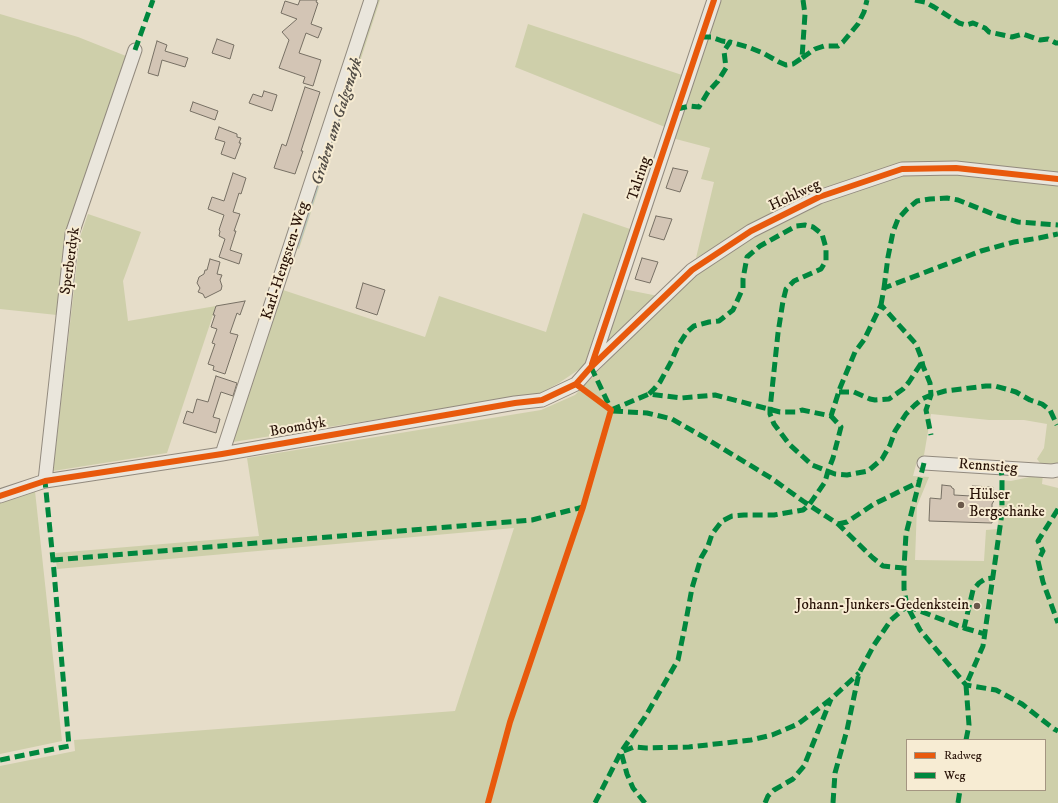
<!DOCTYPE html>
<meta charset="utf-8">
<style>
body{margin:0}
#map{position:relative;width:1058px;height:803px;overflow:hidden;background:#e6ddc9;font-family:"IM FELL DW Pica",serif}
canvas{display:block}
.legend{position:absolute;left:906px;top:739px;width:140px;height:52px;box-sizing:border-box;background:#f7ecd3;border:1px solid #a49581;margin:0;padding:5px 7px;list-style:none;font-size:12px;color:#281207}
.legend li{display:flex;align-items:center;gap:8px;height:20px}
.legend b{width:20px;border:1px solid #a49581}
</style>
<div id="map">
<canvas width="1058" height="803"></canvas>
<ul class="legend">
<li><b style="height:5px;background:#e8590c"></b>Radweg</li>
<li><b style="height:5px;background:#00873e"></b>Weg</li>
</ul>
</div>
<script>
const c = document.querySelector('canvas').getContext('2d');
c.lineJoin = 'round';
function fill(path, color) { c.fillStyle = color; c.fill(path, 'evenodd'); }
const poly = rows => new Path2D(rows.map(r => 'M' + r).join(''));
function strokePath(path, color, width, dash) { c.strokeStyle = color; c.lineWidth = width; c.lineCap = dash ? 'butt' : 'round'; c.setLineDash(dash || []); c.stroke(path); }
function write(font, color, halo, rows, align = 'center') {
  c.font = font + ' "IM FELL DW Pica",serif'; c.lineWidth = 4; c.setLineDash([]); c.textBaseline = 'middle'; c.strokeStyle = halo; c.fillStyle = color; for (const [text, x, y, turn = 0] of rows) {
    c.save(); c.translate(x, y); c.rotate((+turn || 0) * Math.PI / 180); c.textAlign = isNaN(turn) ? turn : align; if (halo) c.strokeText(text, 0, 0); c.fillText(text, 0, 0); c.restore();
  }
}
const green = poly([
 [375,0,380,0,299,249,294,247],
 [720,0,1058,0,1058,174,910,163,815,190,696,258,714,182,701,179,710,148,672,138],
 [0,14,78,37,126,56,67,231,57,315,0,309],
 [528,24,682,75,665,127,515,67],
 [904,174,956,174,1058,185,1058,465,1043,467,1037,459,1044,448,1047,424,1024,420,989,420,931,414,924,455,917,461,913,476,929,477,917,506,915,560,984,561,986,530,998,529,1000,480,1011,481,1043,474,1042,484,1058,488,1058,803,0,803,0,766,75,751,74,740,455,711,514,528,57,569,55,553,259,536,247,458,541,410,575,395,670,297,705,267,768,226,855,189],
 [907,740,1045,740,1045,790,907,790],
 [583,213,630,229,584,366,559,383,539,394,233,442,283,290,425,337,439,296,546,332],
 [88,214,141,232,123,281,128,321,216,306,167,453,53,471,80,237],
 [623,289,658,296,602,352],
 [35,491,62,741,0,754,0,503]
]);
const stream = poly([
 [298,245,350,85]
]);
const building = poly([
 [300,0,317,0,316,2,318,3,311,24,322,28,318,38,306,33,299,53,321,60,313,86,303,83,305,77,279,68,289,40,282,32,297,19,281,13,285,1,298,5,300,0],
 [217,39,234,45,230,59,212,53,217,39],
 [157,41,167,45,165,51,188,58,185,67,162,60,158,76,148,73,157,41],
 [305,87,320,92,301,151,303,151,295,174,274,168,282,144,286,146,305,87],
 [264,91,277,95,272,111,249,103,253,94,262,97,264,91],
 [193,102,218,111,215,120,190,111,193,102],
 [219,127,237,134,237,137,241,138,239,143,241,143,235,159,221,154,225,142,215,139,219,127],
 [673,168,688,171,680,192,666,188,673,168],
 [233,173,246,178,241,194,239,193,233,212,240,214,234,231,236,231,230,250,242,254,239,264,219,257,225,239,219,236,220,231,219,230,224,215,208,209,212,197,224,201,233,173],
 [656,216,672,219,664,240,649,236,656,216],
 [642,258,658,262,650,283,635,279,642,258],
 [210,259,220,262,217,274,222,275,220,280,222,286,221,290,205,298,203,294,198,292,200,288,197,283,199,277,204,274,205,270,207,270,210,259],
 [363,283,385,290,377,315,356,308,363,283],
 [245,301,240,315,237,313,230,333,238,335,225,374,213,370,214,366,208,364,215,344,212,343,217,329,211,327,215,315,213,315,216,306,245,301],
 [216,376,237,383,233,396,221,392,213,417,220,419,216,433,183,423,187,411,193,413,197,399,208,402,216,376],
 [942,485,951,486,952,488,954,489,954,495,971,496,972,486,993,487,993,497,995,499,992,504,992,523,929,521,930,498,941,499,942,485]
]);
const minor = poly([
 [592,365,714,0],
 [222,454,371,0],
 [924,463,1052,471,1058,470],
 [45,481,72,234,135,50],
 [0,496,45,481,222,454,515,403,542,400,576,384,591,367,692,270,751,231,819,197,902,169,956,168,1058,179]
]);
const quiet = poly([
 [915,0,925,2,934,7,959,23,966,25,973,23,985,28,989,32,1012,37,1023,34,1040,40,1048,39,1056,43,1058,43],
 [701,37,711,37,722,41,730,42],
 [135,50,153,0],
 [802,58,815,49,824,46,838,46,843,42,858,24,864,12,867,0],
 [677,109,690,106,699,107,708,92,718,81,726,68,724,51,730,42,748,47,763,53,779,62,786,65,793,64,802,58,805,14,803,0],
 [884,288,888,257,893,232,898,219,907,209,917,201,930,199,947,198,958,200,998,216,1018,222,1058,225],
 [881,305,884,288,981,251,1014,242,1039,238,1058,234],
 [591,367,610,407],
 [839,392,854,392,870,399,875,400,889,399,903,389,909,382,922,362],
 [649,394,654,389,660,382,671,362,678,346,687,332,694,326,709,322,719,321,733,310,743,288,743,279,747,257,760,246,796,226,805,225,813,227,822,234,826,248,826,261,821,269,794,281,786,289,783,301,778,333,770,409,770,414,774,424,789,444,812,465,835,474,847,475,868,471,882,459,890,445,895,431,906,414,915,405,922,399,931,395,945,391,986,386,995,386,1006,389,1016,392,1030,400,1042,404,1050,410,1057,425],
 [611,410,649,394,681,398,715,395,780,412,796,412,802,410,831,416,840,388,855,352,864,340,881,305,916,344,921,357,923,366,930,383,931,395,926,410,931,435],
 [613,411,647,413,672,419,707,439,771,478,803,501,838,524,873,558,883,566,904,568],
 [924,463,906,534,904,568,904,589,907,606,920,630,966,685,996,690,1022,704,1054,729,1058,731],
 [1058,509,1038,541,1043,551,1038,561,1043,582,1058,623],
 [838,524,847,522,874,504,919,482],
 [53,560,532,520,583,507],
 [907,606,964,628,973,590,979,583,985,579,993,578],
 [964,628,985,634],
 [966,740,969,725,966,685,983,646,1002,513,1002,476,1000,467],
 [0,760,69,746,53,560,45,481],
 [595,803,621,752,645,717,678,660,685,626,692,588,701,558,708,546,712,534,722,521,732,516,744,515,774,515,803,510,809,505,825,482,828,471,833,458,841,427,831,416],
 [645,803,633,788,627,774,621,752,634,747,646,748,689,747,751,740,772,735,798,724,831,699,859,673],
 [765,803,768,796,774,790,793,779,804,766,831,699],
 [833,803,835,773,847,730,859,673,874,645,891,620,907,606],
 [958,803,960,790]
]);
const cycleway = poly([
 [592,364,714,0],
 [0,496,45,481,222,454,515,403,542,400,576,384,591,367,692,270,751,231,819,197,902,169,956,168,1058,179],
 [488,803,510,722,583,507,611,410,576,384]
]);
const markers = [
 [961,505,4,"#6a594b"],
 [977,606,4,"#6a594b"]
];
const streetNames = [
 ["Talring",640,179,-72],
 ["Hohlweg",795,196,-25],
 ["Sperberdyk",71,261,-82],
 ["Karl-Hengsten-Weg",286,261,-72],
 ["Boomdyk",298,428,-10],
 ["Rennstieg",988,467,4]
];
const poiNames = [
 ["Hülser",969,496],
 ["Bergschänke",969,513],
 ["Johann-Junkers-Gedenkstein",969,606,"right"]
];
const waterNames = [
 ["Graben am Galgendyk",338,122,-72]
];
fill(green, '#cecfaa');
strokePath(stream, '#b6c4c0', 3);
fill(building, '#d3c5b5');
strokePath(building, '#777064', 1);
strokePath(minor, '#928a7e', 15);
strokePath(minor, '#eae6dc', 13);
strokePath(quiet, '#00873e', 5, [10, 5]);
strokePath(cycleway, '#e8590c', 6);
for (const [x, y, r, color] of markers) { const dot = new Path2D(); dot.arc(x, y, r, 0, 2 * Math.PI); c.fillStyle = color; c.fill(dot); strokePath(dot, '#f7ecd3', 1.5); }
write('15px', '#281207', '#f7ecd3', streetNames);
write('15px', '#281207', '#f7ecd3', poiNames, 'left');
write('italic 16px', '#524d46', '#f7ecd3', waterNames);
</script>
